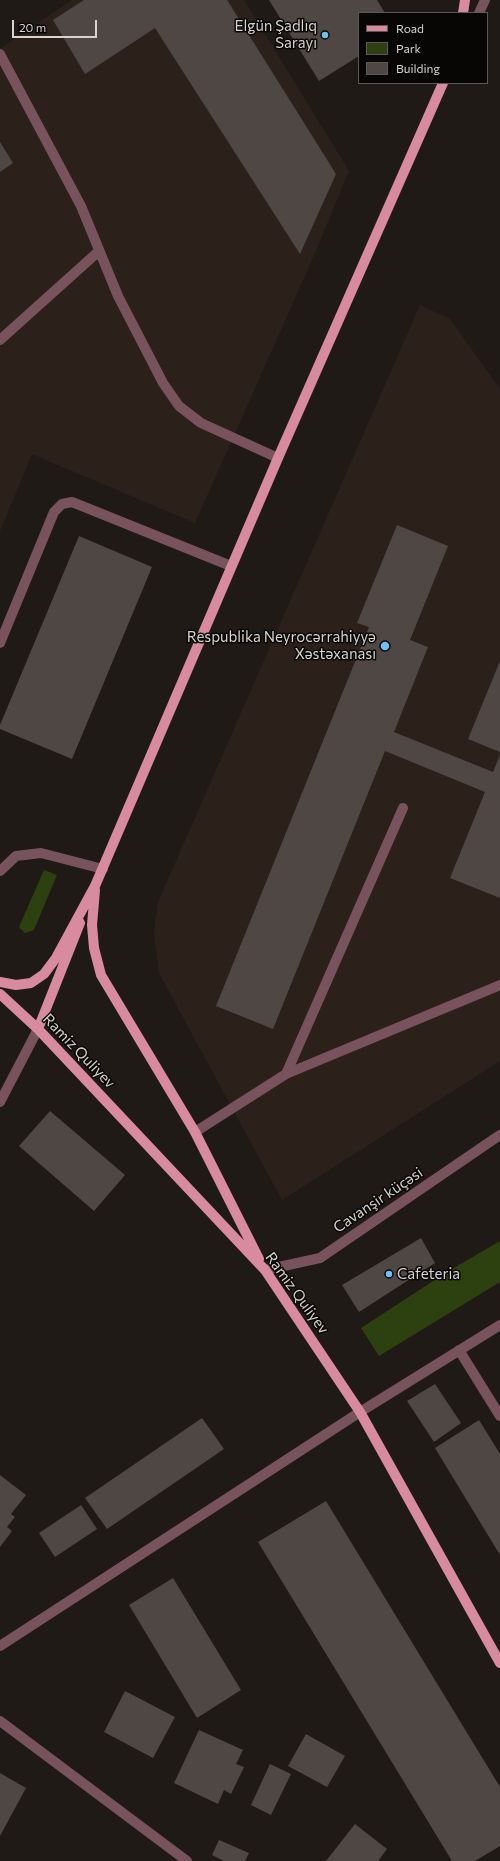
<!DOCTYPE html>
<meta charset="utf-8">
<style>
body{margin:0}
#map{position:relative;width:500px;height:1861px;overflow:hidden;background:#201a16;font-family:Commissioner,sans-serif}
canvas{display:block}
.legend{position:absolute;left:358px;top:12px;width:130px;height:72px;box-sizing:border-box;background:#080605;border:1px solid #5b5856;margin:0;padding:5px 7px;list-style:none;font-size:12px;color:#d7d3d0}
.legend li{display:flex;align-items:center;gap:8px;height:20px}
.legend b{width:20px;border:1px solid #5b5856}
.scale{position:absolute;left:12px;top:20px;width:85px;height:18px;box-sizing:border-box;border:2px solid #d7d3d0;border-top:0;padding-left:5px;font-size:12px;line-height:14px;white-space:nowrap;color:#d7d3d0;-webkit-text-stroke:3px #080605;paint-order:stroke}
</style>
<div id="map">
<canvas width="500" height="1861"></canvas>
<ul class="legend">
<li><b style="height:5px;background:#d88b9f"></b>Road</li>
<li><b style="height:11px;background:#2d400f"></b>Park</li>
<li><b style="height:11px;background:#4e4743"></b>Building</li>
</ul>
<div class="scale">20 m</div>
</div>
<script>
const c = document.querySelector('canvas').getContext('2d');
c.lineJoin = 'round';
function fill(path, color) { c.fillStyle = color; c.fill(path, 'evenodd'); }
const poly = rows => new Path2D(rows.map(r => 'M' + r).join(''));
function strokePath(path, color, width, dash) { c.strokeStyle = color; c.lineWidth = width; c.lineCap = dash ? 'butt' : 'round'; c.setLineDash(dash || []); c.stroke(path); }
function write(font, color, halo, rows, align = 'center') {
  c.font = font + ' Commissioner,sans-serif'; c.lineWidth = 3; c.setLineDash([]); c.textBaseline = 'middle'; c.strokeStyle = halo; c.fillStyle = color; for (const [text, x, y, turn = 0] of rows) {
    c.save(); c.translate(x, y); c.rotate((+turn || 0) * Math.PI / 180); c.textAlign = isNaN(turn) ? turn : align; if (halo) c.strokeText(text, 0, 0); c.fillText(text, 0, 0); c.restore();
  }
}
const built = poly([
 [72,0,244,0,349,171,312,260,195,523,32,454,0,531,0,49],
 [420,305,450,319,500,389,500,1061,282,1200,159,973,154,934,158,902]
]);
const green = poly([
 [44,870,57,875,34,930,25,933,19,927],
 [500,1241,500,1282,379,1356,361,1328,447,1272]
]);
const building = poly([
 [84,0,227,0,336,174,300,254,155,28,85,74,53,20],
 [269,0,377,0,385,13,359,13,359,56,319,81],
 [0,142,13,163,0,172],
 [397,525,448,546,410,640,428,647,394,732,493,772,500,755,500,898,450,878,485,792,385,751,273,1029,216,1006,369,627,357,623],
 [79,536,152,567,72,759,0,729,0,725],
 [500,661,500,752,468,739],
 [50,1111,125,1175,94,1211,19,1146],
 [421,1238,435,1263,359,1312,342,1285],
 [435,1384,461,1423,434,1442,407,1401],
 [202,1418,224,1449,107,1529,85,1498],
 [479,1420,500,1454,500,1555,435,1448],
 [0,1475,26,1495,11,1514,15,1517,7,1527,12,1531,0,1547],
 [326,1501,500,1787,500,1846,475,1861,452,1861,258,1542],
 [81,1505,97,1529,55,1557,39,1533],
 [173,1578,241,1690,197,1718,129,1605],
 [125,1691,175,1717,153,1758,104,1732],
 [199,1730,243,1750,236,1764,244,1767,231,1794,224,1790,218,1804,174,1783],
 [306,1734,345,1756,327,1787,288,1766],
 [270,1764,291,1774,271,1815,251,1805],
 [0,1773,26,1788,0,1836],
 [355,1824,387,1849,378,1861,326,1861],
 [219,1840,249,1853,245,1861,224,1861,212,1855]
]);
const minor = poly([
 [479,13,485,0],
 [0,54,81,206,118,296,163,383,179,406,201,423,278,458],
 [0,340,99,251],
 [0,643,54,512,62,504,72,502,231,566],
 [0,871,16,856,41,853,103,869],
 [286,1074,403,808],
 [0,1102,38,1029],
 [195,1132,286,1074,500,985],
 [265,1270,320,1258,500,1135],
 [459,1350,500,1416],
 [0,1646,360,1412,500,1325],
 [0,1721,187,1861]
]);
const major = poly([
 [463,13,465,0],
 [95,890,92,925,94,948,101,975,195,1132,259,1259],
 [0,982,16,985,31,983,44,974,56,958,95,886,278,458,443,83],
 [0,994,38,1029,265,1270,360,1412,500,1663],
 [38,1029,80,923]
]);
const markers = [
 [325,35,4,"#6dc2f3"],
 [385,646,5,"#6dc2f3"],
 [389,1274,4,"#6dc2f3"]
];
const poiNames = [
 ["Elgün Şadlıq",317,26],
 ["Sarayı",317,43],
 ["Respublika Neyrocərrahiyyə",376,637],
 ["Xəstəxanası",376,654],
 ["Cafeteria",397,1274,"left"]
];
const streetNames = [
 ["Ramiz Quliyev",79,1051,46],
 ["Cavanşir küçəsi",378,1200,-34],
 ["Ramiz Quliyev",297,1293,54]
];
fill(built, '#2c211a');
fill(green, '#2d400f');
fill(building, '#4e4743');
strokePath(minor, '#78535d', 10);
strokePath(major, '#d88b9f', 10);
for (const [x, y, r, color] of markers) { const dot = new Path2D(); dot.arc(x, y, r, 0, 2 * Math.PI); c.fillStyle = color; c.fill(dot); strokePath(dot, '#080605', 1.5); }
write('15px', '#d7d3d0', '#080605', poiNames, 'right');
write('15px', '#d7d3d0', '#080605', streetNames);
</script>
